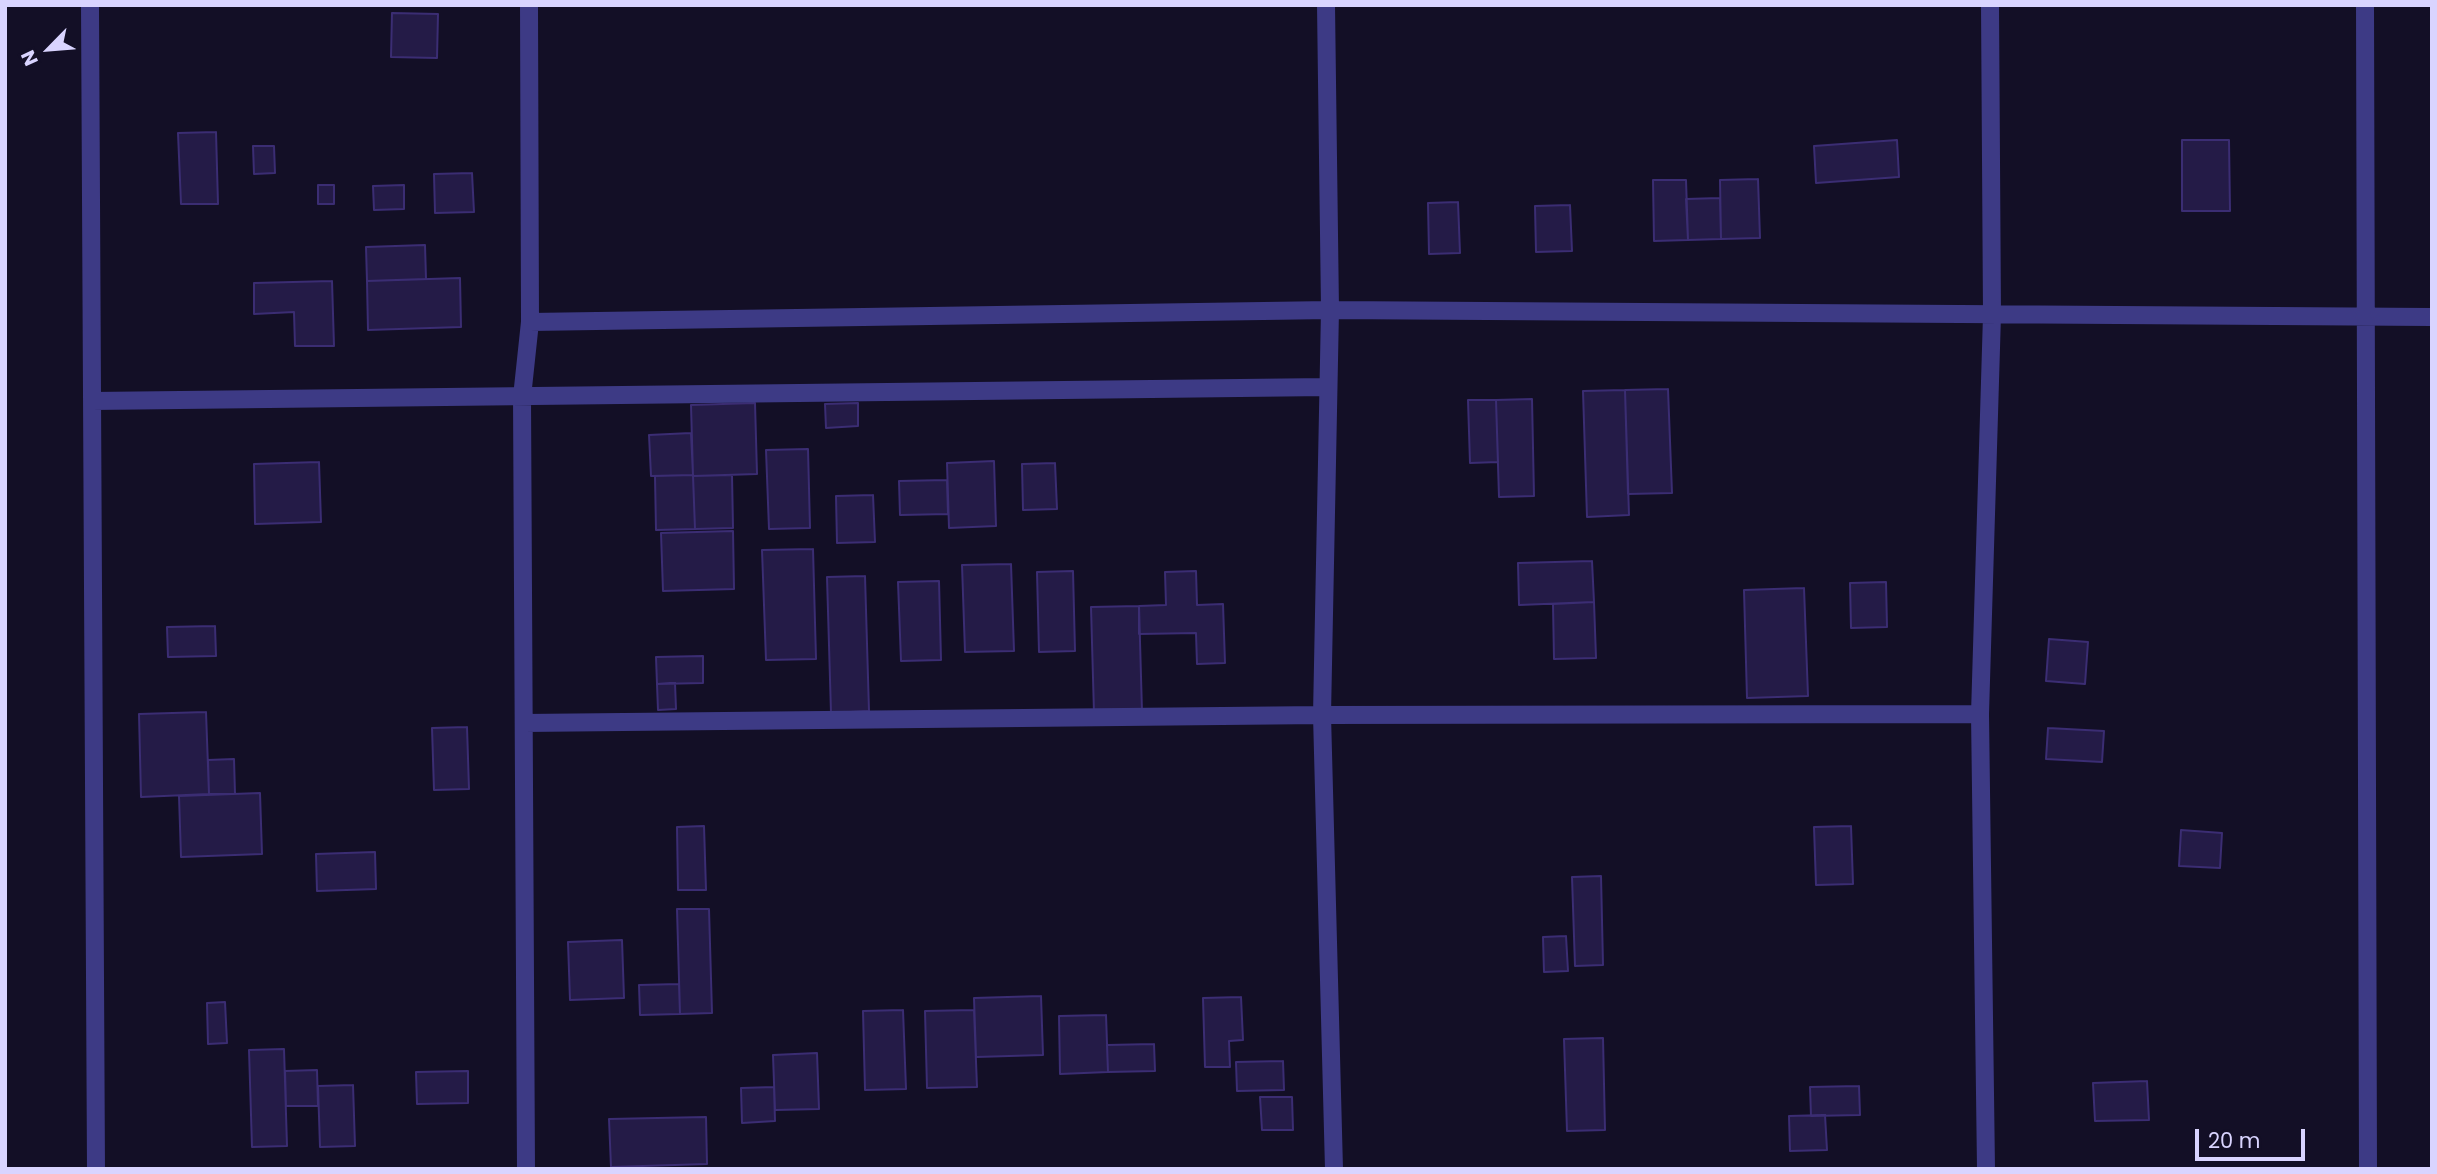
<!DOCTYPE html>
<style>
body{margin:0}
#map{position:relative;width:2437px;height:1174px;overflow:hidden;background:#130f26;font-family:Poppins,sans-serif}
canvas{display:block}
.frame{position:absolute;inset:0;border:7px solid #d9d4ff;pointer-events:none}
.north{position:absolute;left:14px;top:14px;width:70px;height:70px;-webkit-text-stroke:5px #130f26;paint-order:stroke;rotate:245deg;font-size:19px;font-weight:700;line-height:28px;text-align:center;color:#d9d4ff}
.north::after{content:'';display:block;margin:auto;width:24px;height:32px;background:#d9d4ff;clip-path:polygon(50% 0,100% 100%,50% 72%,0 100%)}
.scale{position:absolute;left:2195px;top:1129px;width:110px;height:32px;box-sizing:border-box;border:4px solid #d9d4ff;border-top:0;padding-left:9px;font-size:21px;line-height:24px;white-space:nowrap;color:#d9d4ff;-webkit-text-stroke:5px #130f26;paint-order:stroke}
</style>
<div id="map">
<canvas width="2437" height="1174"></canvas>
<div class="frame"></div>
<div class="north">N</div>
<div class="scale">20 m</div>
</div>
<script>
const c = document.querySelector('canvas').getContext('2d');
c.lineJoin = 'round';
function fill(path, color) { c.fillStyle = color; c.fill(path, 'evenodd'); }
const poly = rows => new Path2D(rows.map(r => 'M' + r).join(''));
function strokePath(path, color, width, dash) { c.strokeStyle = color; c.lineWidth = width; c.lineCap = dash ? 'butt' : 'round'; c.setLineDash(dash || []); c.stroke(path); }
const building = poly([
 [392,13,438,14,437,58,391,57,392,13],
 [216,132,218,204,181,204,178,133,216,132],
 [1897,140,1899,177,1816,183,1814,146,1897,140],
 [2182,140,2229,140,2230,211,2182,211,2182,140],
 [253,146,274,146,275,173,254,174,253,146],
 [472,173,474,212,435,213,434,174,472,173],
 [1758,179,1760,238,1721,239,1720,180,1758,179],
 [1653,180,1686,180,1688,240,1654,241,1653,180],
 [318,185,334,185,334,204,318,204,318,185],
 [404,185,404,209,374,210,373,186,404,185],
 [1720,198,1721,239,1688,240,1686,199,1720,198],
 [1458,202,1460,253,1429,254,1428,203,1458,202],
 [1570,205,1572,251,1536,252,1535,206,1570,205],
 [425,245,426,279,367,281,366,247,425,245],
 [460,278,461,327,368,330,367,281,460,278],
 [332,281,334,346,295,346,294,312,254,314,254,283,332,281],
 [1668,389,1672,493,1628,494,1625,390,1668,389],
 [1625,390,1629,515,1587,517,1583,391,1625,390],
 [1532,399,1534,496,1499,497,1496,400,1532,399],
 [1468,400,1496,400,1498,462,1470,463,1468,400],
 [755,403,757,474,693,476,691,405,755,403],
 [858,403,858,426,826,428,825,404,858,403],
 [691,433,693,475,651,476,649,435,691,433],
 [808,449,810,528,769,529,766,450,808,449],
 [994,461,996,526,949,528,947,463,994,461],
 [319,462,321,522,255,524,254,464,319,462],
 [1055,463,1057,509,1023,510,1022,464,1055,463],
 [693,475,695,529,656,530,655,476,693,475],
 [732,475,733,528,695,529,693,476,732,475],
 [947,480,948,514,900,515,899,481,947,480],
 [873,495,875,542,837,543,836,496,873,495],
 [733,531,734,589,663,591,661,533,733,531],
 [813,549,816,659,766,660,762,550,813,549],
 [1592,561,1594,602,1519,605,1518,563,1592,561],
 [1011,564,1014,651,965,652,962,565,1011,564],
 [1073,571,1075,651,1039,652,1037,572,1073,571],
 [1196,571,1197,605,1223,604,1225,663,1197,664,1196,633,1139,634,1139,606,1166,605,1165,572,1196,571],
 [865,576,869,711,831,713,827,577,865,576],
 [939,581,941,660,901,661,898,582,939,581],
 [1886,582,1887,627,1851,628,1850,583,1886,582],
 [1804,588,1808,696,1747,698,1744,590,1804,588],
 [1594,602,1596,658,1554,659,1553,604,1594,602],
 [1139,606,1142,712,1094,713,1091,607,1139,606],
 [215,626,216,656,168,657,167,627,215,626],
 [2049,639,2088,642,2085,684,2046,681,2049,639],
 [703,656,703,683,657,684,656,657,703,656],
 [675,683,676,709,658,710,657,684,675,683],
 [206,712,209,794,141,797,139,714,206,712],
 [467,727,469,789,434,790,432,728,467,727],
 [2048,728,2104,731,2102,762,2046,759,2048,728],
 [234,759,235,794,209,794,208,760,234,759],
 [260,793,262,854,181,857,179,796,260,793],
 [704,826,706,890,678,890,677,827,704,826],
 [1851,826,1853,884,1816,885,1814,827,1851,826],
 [2181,830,2222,833,2220,868,2179,866,2181,830],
 [375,852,376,889,317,891,316,854,375,852],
 [1601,876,1603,965,1575,966,1572,877,1601,876],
 [677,909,709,909,712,1013,680,1014,677,909],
 [1566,936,1568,971,1544,972,1543,937,1566,936],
 [622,940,624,998,570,1000,568,942,622,940],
 [679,984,680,1014,640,1015,639,985,679,984],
 [1041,996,1043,1055,976,1057,974,998,1041,996],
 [1241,997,1243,1040,1229,1041,1230,1067,1205,1067,1203,998,1241,997],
 [225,1002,227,1043,208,1044,207,1003,225,1002],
 [903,1010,906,1089,865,1090,863,1011,903,1010],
 [974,1010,977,1087,927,1088,925,1011,974,1010],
 [1106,1015,1108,1072,1060,1074,1059,1016,1106,1015],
 [1603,1038,1605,1130,1567,1131,1564,1039,1603,1038],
 [1154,1044,1155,1071,1108,1072,1107,1045,1154,1044],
 [284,1049,287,1146,252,1147,249,1050,284,1049],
 [817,1053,819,1109,775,1110,773,1055,817,1053],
 [1283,1061,1284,1090,1237,1091,1236,1062,1283,1061],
 [317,1070,318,1106,286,1106,285,1071,317,1070],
 [468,1071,468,1103,417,1104,416,1072,468,1071],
 [2147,1081,2149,1120,2095,1121,2093,1083,2147,1081],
 [353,1085,355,1146,320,1147,318,1086,353,1085],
 [1859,1086,1860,1115,1811,1116,1810,1087,1859,1086],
 [774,1087,775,1121,742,1123,741,1088,774,1087],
 [1260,1097,1292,1097,1293,1130,1262,1130,1260,1097],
 [1825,1115,1827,1150,1790,1151,1789,1116,1825,1115],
 [706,1117,707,1164,611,1167,609,1119,706,1117]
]);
const street = poly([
 [90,5,96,1169],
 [1326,5,1330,310,1322,715,1334,1169],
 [2365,5,2368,1169],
 [530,322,1330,310,2432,317],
 [92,401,1328,387],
 [524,723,1322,715,1980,714],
 [526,1169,522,397,530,322,529,5],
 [1986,1169,1980,714,1992,315,1990,5]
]);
fill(building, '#241b47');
strokePath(building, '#3b2d73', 2);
strokePath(street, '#3d3a85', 18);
</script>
